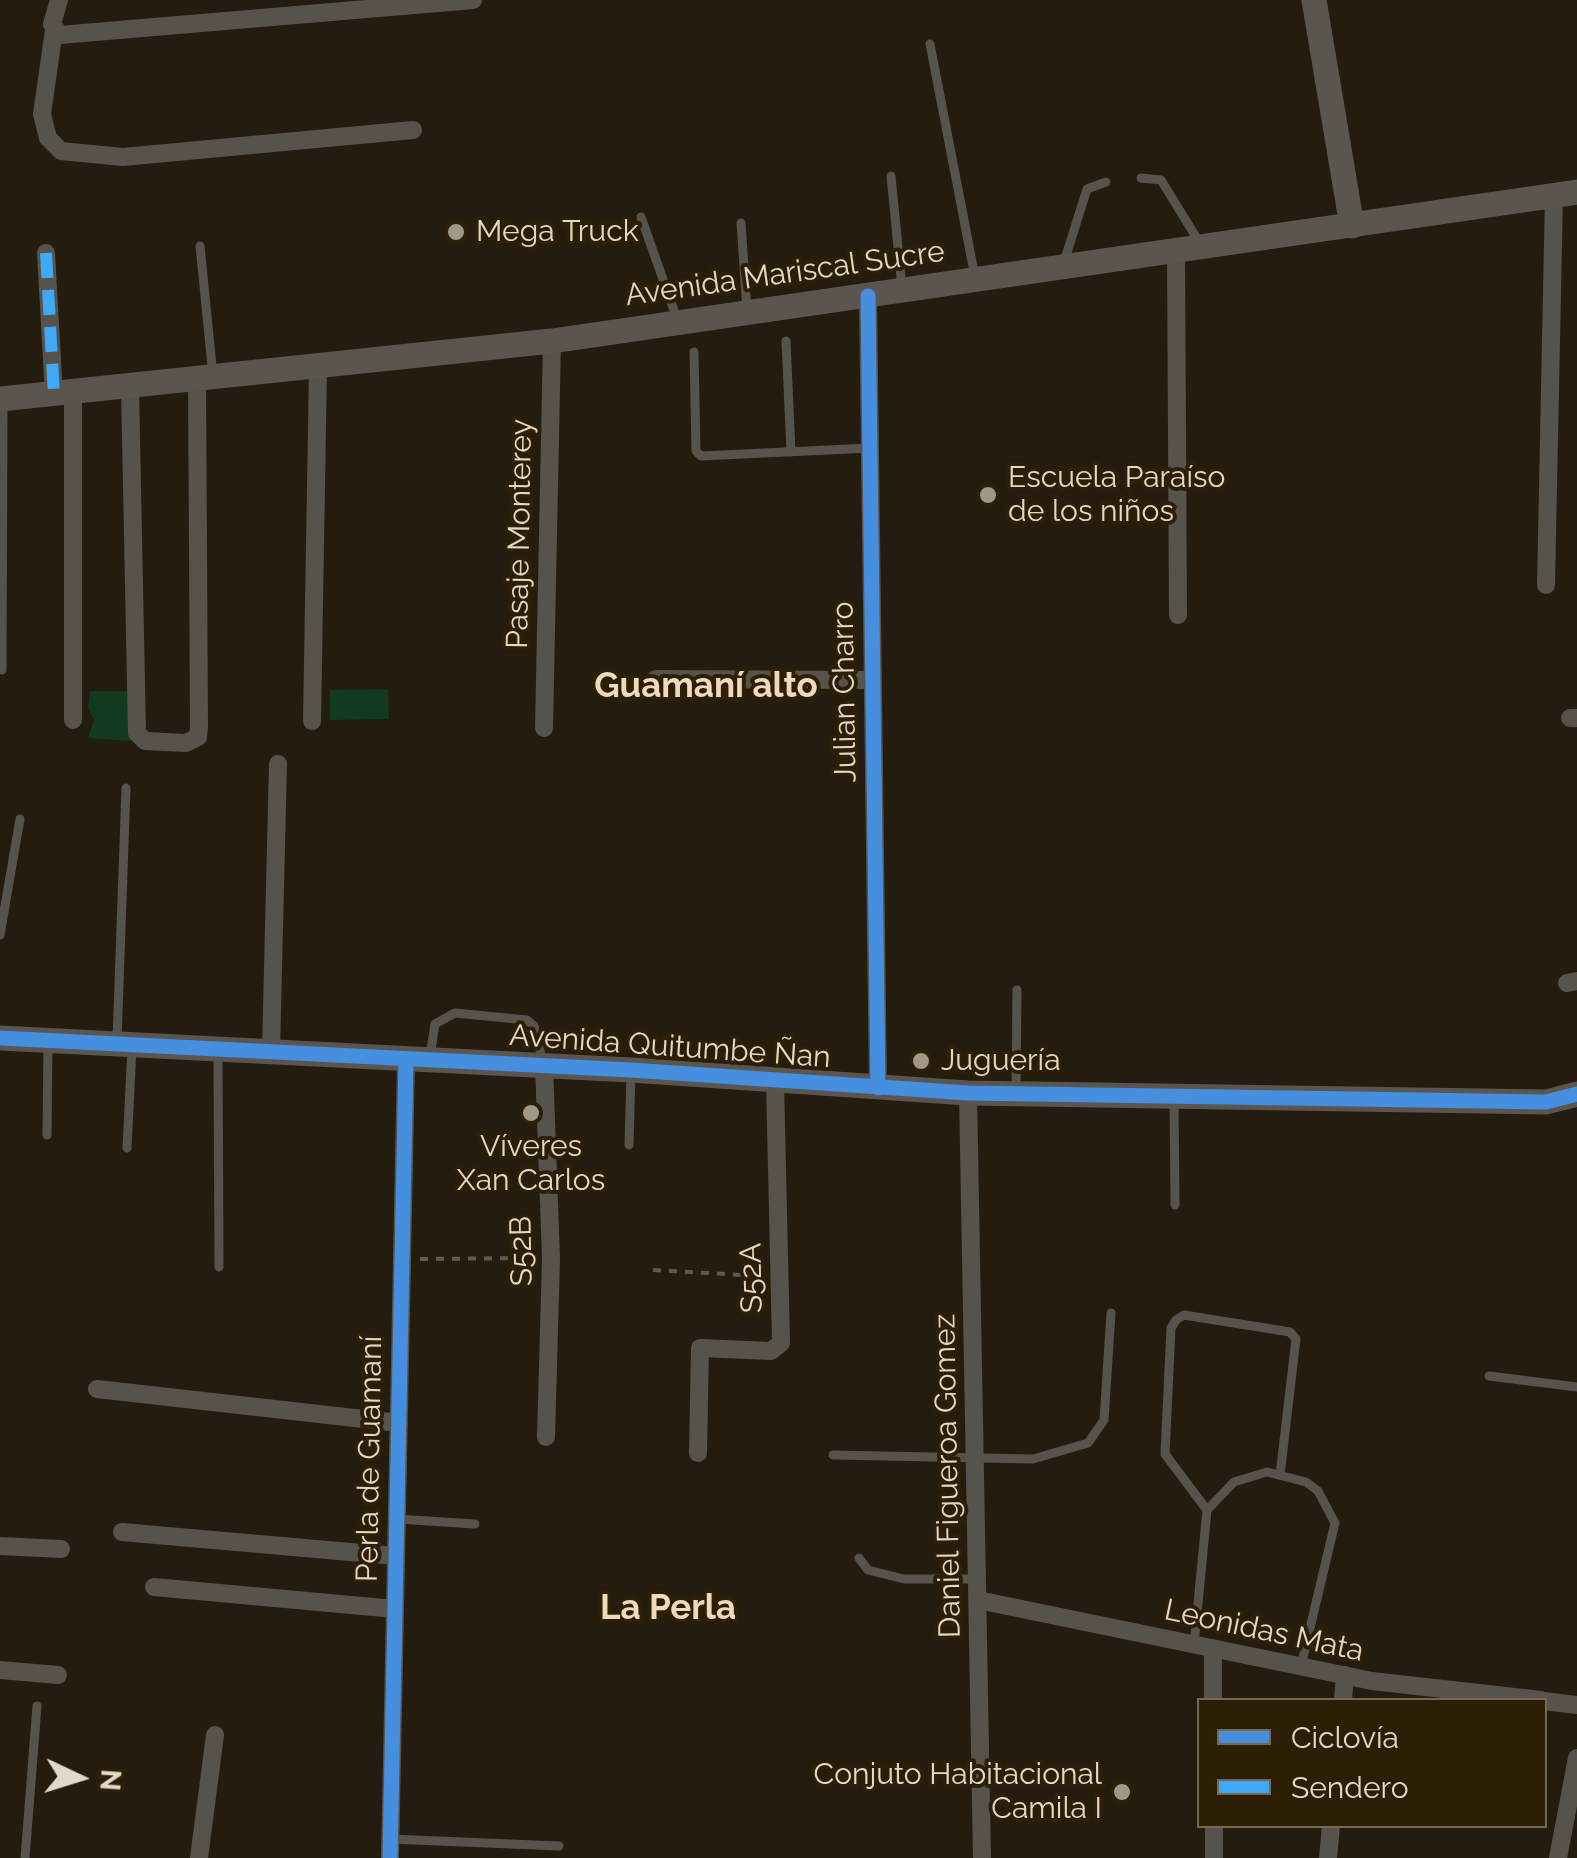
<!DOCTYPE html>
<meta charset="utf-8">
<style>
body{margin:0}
#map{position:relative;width:1577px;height:1858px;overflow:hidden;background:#241c0e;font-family:Raleway,sans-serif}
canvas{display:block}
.legend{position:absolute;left:1197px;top:1698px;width:350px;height:130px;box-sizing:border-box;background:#2d1f05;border:2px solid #756954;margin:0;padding:12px 18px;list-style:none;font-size:30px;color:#e1d9ca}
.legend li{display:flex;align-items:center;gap:20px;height:50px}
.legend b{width:50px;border:2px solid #756954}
.north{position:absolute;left:30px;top:1728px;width:100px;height:100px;-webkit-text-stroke:8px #2d1f05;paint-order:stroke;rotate:94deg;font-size:28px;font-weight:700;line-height:40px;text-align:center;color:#e1d9ca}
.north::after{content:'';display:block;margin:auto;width:35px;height:45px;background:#e1d9ca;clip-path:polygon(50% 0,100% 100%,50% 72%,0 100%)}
</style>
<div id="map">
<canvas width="1577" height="1858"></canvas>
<ul class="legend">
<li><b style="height:12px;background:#468fdf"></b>Ciclovía</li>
<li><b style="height:12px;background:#3fa9f5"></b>Sendero</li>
</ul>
<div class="north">N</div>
</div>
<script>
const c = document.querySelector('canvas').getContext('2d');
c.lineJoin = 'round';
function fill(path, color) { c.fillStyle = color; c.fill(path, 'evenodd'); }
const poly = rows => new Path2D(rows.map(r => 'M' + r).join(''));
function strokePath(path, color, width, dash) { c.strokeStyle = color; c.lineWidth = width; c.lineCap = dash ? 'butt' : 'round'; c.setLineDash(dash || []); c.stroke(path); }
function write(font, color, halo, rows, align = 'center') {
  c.font = font + ' Raleway,sans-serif'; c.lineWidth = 8; c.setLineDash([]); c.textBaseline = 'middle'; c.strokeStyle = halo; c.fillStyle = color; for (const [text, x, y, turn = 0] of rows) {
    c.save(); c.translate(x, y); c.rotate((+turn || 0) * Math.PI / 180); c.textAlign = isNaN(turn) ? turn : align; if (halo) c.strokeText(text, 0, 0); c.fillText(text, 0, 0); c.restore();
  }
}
const green = poly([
 [388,689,389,719,330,720,330,690],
 [90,691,132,691,133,741,88,738,94,720,88,708]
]);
const path = poly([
 [420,1259,531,1258],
 [653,1270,761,1276]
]);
const lane = poly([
 [930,44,975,277],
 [891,176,902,288],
 [1141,178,1161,180,1201,245],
 [641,217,677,319],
 [741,223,747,311],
 [200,246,213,376],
 [1064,262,1087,189,1106,182],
 [786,341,791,452],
 [694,352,696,451,701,456,870,448],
 [2,670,3,403],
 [0,935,20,819],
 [117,1040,126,788],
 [218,1051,219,1267],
 [430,1056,435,1024,455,1013,527,1020,534,1026,543,1063],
 [1016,1091,1017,990],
 [1174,1099,1175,1205],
 [47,1135,48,1043],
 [629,1145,631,1073],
 [127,1148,132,1047],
 [1489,1376,1577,1387],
 [833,1455,1033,1459,1088,1443,1104,1420,1111,1313],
 [1207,1510,1234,1482,1267,1472,1306,1482,1318,1491,1335,1523,1301,1666],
 [397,1519,475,1524],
 [859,1558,868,1570,904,1579,977,1579],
 [1194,1645,1207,1510,1165,1454,1171,1328,1176,1320,1184,1315,1290,1332,1296,1339,1280,1475],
 [390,1839,559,1846],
 [25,1858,37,1706]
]);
const street = poly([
 [59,0,52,24,60,35,473,0],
 [54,30,42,114,48,138,61,151,123,157,413,130],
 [1176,252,1178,615],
 [46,253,54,396],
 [868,296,878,1088],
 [130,388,137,733,145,741,186,743,198,737,199,726,197,380],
 [73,394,73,720],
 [1546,585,1554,195],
 [656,679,872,680],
 [1570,718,1577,718],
 [312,721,318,368],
 [544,728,552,341],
 [1567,983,1577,981],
 [271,1051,278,764],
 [544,1065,551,1258,546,1437],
 [968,1093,982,1858],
 [97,1389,399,1423],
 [698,1453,700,1348,771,1351,781,1343,775,1081],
 [122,1532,396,1556],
 [0,1546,61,1549],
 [154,1587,395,1609],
 [978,1600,1372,1681,1541,1700],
 [1213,1648,1213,1700],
 [0,1670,58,1675],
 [1343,1700,1345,1675],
 [1544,1701,1577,1705],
 [1214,1826,1214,1858],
 [199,1858,215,1735],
 [390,1858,406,1060],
 [1328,1858,1331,1826],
 [1558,1858,1577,1758]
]);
const secondary = poly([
 [1314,0,1352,226],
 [0,399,552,341,1577,192],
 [0,1038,631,1070,968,1093,1546,1102,1577,1094]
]);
const quiet = poly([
 [46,253,54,396]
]);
const cycleway = poly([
 [868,296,878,1088],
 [0,1038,631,1070,968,1093,1546,1102,1577,1094],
 [390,1858,406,1060]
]);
const markers = [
 [456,232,10,"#9f9788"],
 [988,495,10,"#9f9788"],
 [921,1061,10,"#9f9788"],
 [531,1113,10,"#9f9788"],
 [1122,1792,10,"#9f9788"]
];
const poiNames = [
 ["Mega Truck",476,232],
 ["Escuela Paraíso",1008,478],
 ["de los niños",1008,512],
 ["Juguería",941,1061],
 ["Víveres",531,1147,"center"],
 ["Xan Carlos",531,1181,"center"],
 ["Conjuto Habitacional",1102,1775,"right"],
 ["Camila I",1102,1809,"right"]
];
const streetNames = [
 ["Avenida Mariscal Sucre",785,274,-8],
 ["Pasaje Monterey",520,534,-89],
 ["Julian Charro",845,692,-91],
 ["Avenida Quitumbe Ñan",670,1047,4],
 ["S52B",522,1251,-91],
 ["S52A",752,1278,-91],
 ["Perla de Guamaní",370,1459,-89],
 ["Daniel Figueroa Gomez",948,1476,-91],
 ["Leonidas Mata",1264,1631,12]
];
const quarterNames = [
 ["Guamaní alto",706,686],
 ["La Perla",668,1608]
];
fill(green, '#123a20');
strokePath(path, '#5d5953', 4, [8, 8]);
strokePath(lane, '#56534d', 9);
strokePath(street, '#56534d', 18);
strokePath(secondary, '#5a554f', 25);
strokePath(quiet, '#3fa9f5', 12, [25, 12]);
strokePath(cycleway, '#468fdf', 15);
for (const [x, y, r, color] of markers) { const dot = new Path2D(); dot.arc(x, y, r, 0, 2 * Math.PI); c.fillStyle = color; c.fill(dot); strokePath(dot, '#2d1f05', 4); }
write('30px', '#e1d9ca', '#2d1f05', poiNames, 'left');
write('30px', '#e1d9ca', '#2d1f05', streetNames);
write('bold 35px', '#eddbbd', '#2d1f05', quarterNames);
</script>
